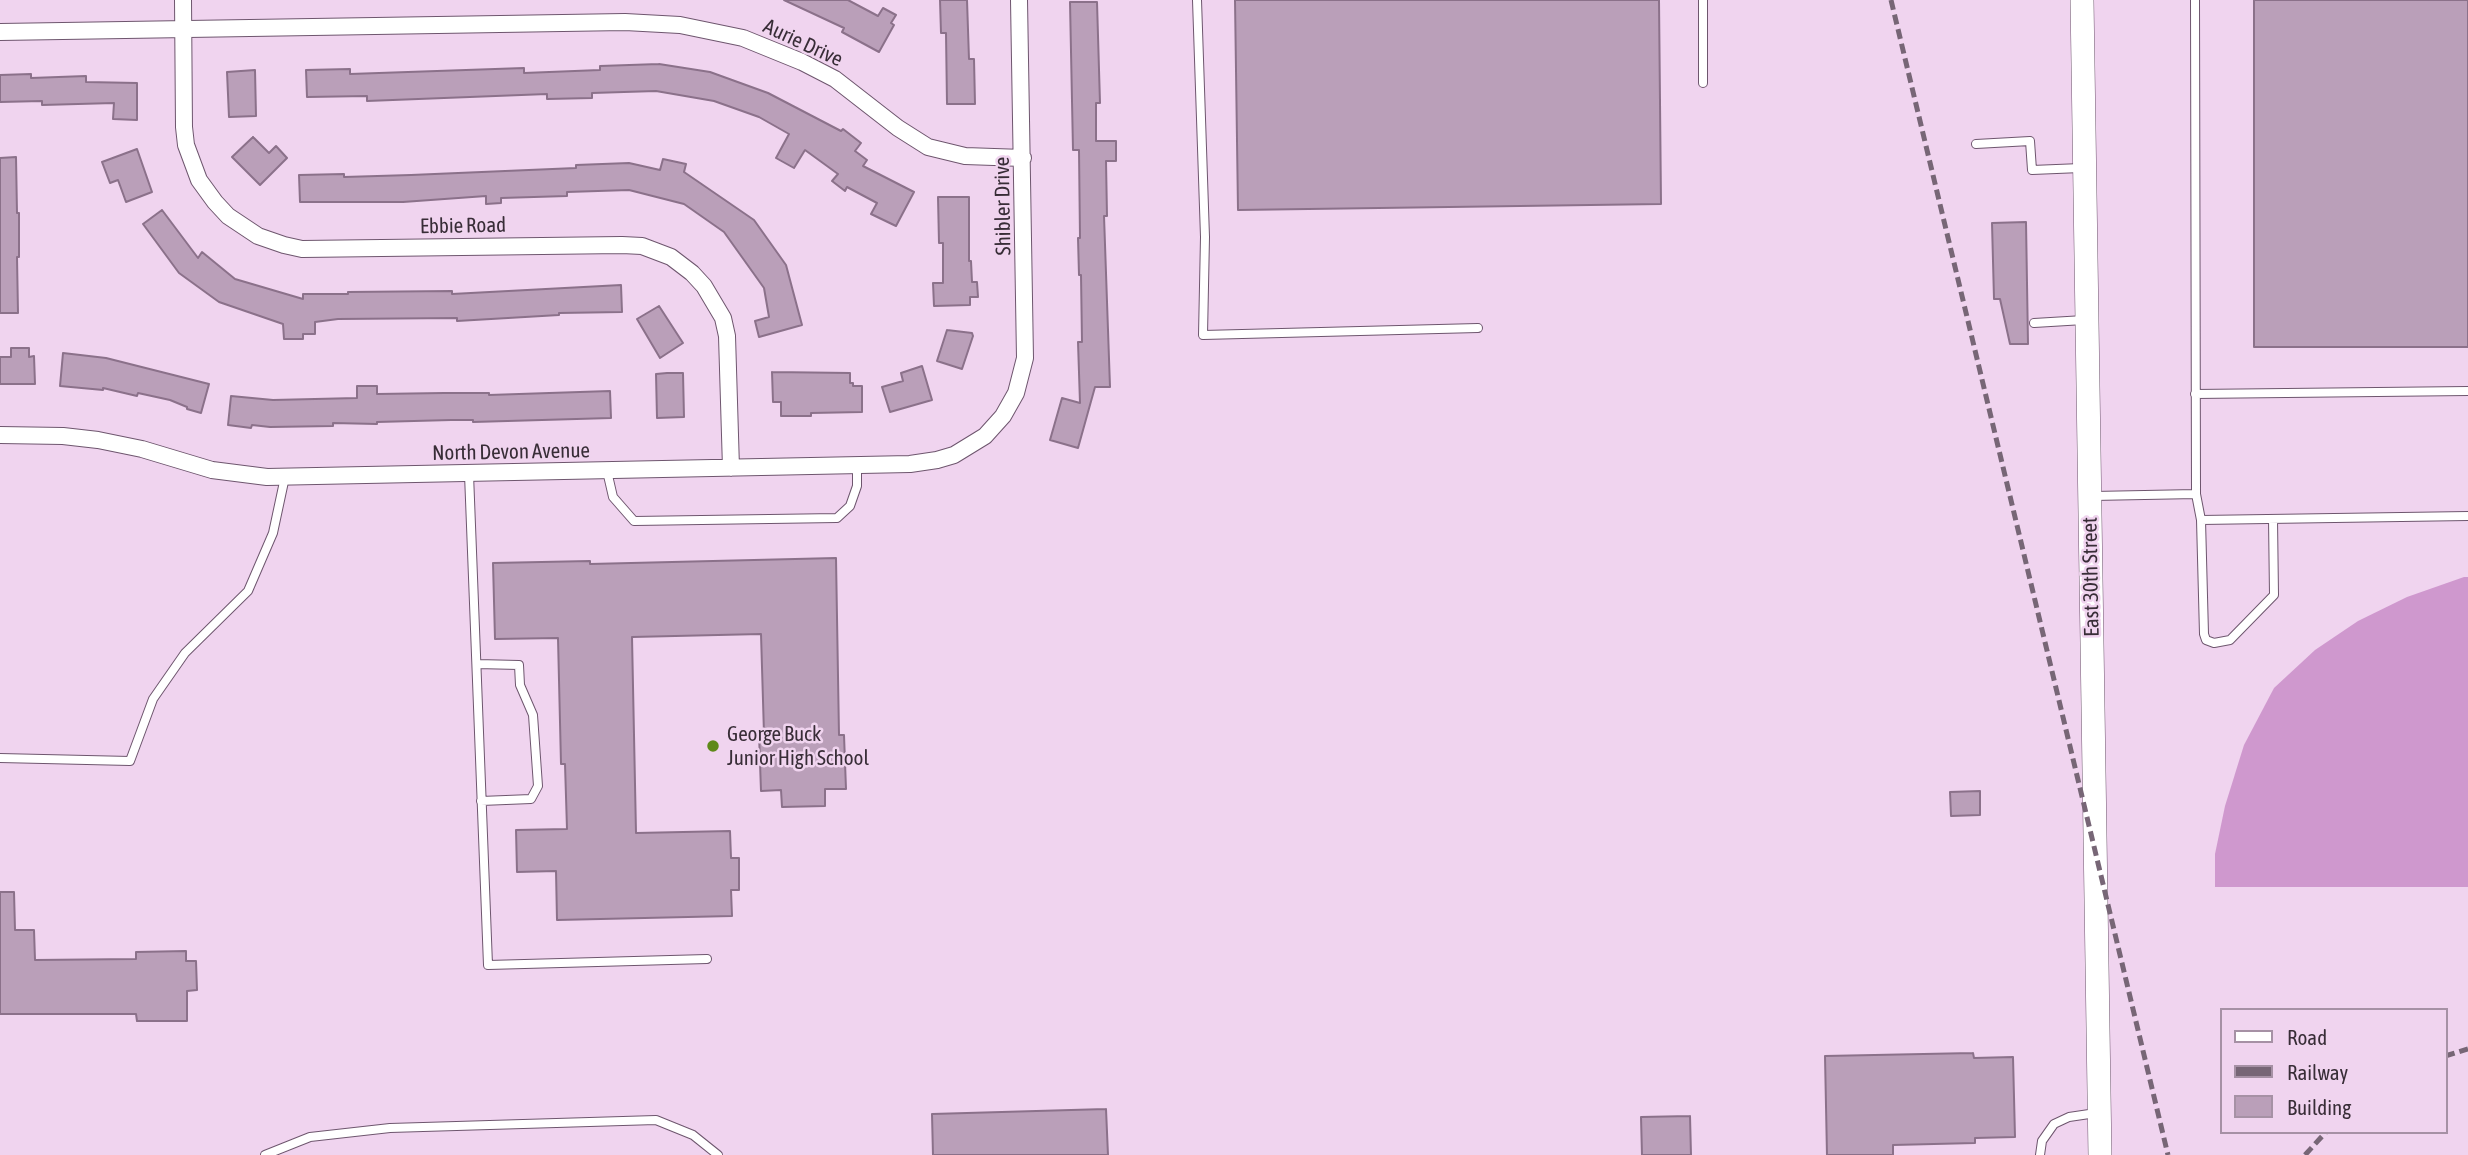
<!DOCTYPE html>
<style>
body{margin:0}
#map{position:relative;width:2468px;height:1155px;overflow:hidden;background:#f0d4ef;font-family:"Asap Condensed",sans-serif}
canvas{display:block}
.legend{position:absolute;left:2220px;top:1008px;width:228px;height:126px;box-sizing:border-box;background:#f0d4ef;border:2px solid #a691a5;margin:0;padding:9px 12px;list-style:none;font-size:21px;color:#382d37}
.legend li{display:flex;align-items:center;gap:14px;height:35px}
.legend b{width:35px;border:2px solid #a691a5}
</style>
<div id="map">
<canvas width="2468" height="1155"></canvas>
<ul class="legend">
<li><b style="height:9px;background:#fff"></b>Road</li>
<li><b style="height:9px;background:#776676"></b>Railway</li>
<li><b style="height:19px;background:#ba9fb9"></b>Building</li>
</ul>
</div>
<script>
const c = document.querySelector('canvas').getContext('2d');
c.lineJoin = 'round';
function fill(path, color) { c.fillStyle = color; c.fill(path, 'evenodd'); }
const poly = rows => new Path2D(rows.map(r => 'M' + r).join(''));
function strokePath(path, color, width, dash) { c.strokeStyle = color; c.lineWidth = width; c.lineCap = dash ? 'butt' : 'round'; c.setLineDash(dash || []); c.stroke(path); }
function write(font, color, halo, rows, align = 'center') {
  c.font = font + ' "Asap Condensed",sans-serif'; c.lineWidth = 5; c.setLineDash([]); c.textBaseline = 'middle'; c.strokeStyle = halo; c.fillStyle = color; for (const [text, x, y, turn = 0] of rows) {
    c.save(); c.translate(x, y); c.rotate((+turn || 0) * Math.PI / 180); c.textAlign = isNaN(turn) ? turn : align; if (halo) c.strokeText(text, 0, 0); c.fillText(text, 0, 0); c.restore();
  }
}
const forest = poly([
 [2464,577,2468,577,2468,887,2215,887,2215,854,2225,806,2244,745,2274,688,2315,650,2358,621,2407,597]
]);
const building = poly([
 [784,0,848,0,878,16,883,8,896,15,891,23,894,25,879,52,842,32,844,28,784,0],
 [940,0,967,0,969,59,974,59,975,104,947,104,946,33,941,33,940,0],
 [1235,0,1659,0,1661,204,1238,210,1235,0],
 [2254,0,2468,0,2468,347,2254,347,2254,0],
 [1070,2,1097,2,1100,103,1096,103,1096,141,1116,141,1116,161,1106,161,1107,216,1104,216,1110,387,1095,387,1078,448,1050,440,1062,398,1080,403,1078,342,1082,342,1081,275,1079,275,1078,238,1080,238,1079,150,1073,150,1070,2],
 [659,64,710,72,768,93,841,131,843,129,861,143,855,151,867,160,863,166,914,192,896,226,871,214,877,203,847,187,845,191,832,181,838,174,805,150,794,168,776,158,789,134,759,117,714,101,656,91,592,93,592,98,547,99,547,94,367,101,367,96,307,97,306,70,350,69,350,74,524,68,524,73,600,70,600,66,659,64],
 [255,70,256,116,229,117,227,72,255,70],
 [31,74,31,78,86,76,86,82,137,83,137,120,113,119,114,103,42,105,42,101,0,102,0,75,31,74],
 [253,137,269,153,276,146,287,158,260,185,232,157,253,137],
 [137,149,152,192,126,202,118,180,110,183,102,162,137,149],
 [16,157,17,213,19,213,19,257,17,257,18,313,0,313,0,158,16,157],
 [663,159,686,164,684,172,754,220,786,265,802,325,759,337,755,321,769,317,764,288,724,232,684,204,629,190,567,192,567,196,501,198,501,203,486,204,486,196,403,202,300,202,299,175,344,174,344,177,411,175,576,168,576,165,629,163,660,170,663,159],
 [938,197,969,197,969,261,971,261,972,282,977,282,978,297,970,297,970,305,934,306,933,283,943,283,943,243,939,243,938,197],
 [162,210,198,258,202,252,235,279,303,299,303,294,348,294,348,292,452,291,452,294,621,285,622,312,559,313,559,315,457,321,457,318,338,319,315,322,315,334,303,334,303,339,284,339,283,324,219,302,179,273,143,224,162,210],
 [2026,222,2028,344,2010,344,2000,299,1994,299,1992,223,2026,222],
 [659,306,683,343,660,358,637,319,659,306],
 [947,330,972,333,973,336,962,369,937,361,947,330],
 [11,348,29,348,29,357,34,356,35,384,0,384,0,357,11,357,11,348],
 [63,353,106,358,209,384,201,413,187,409,187,407,170,400,138,393,137,396,103,388,103,390,60,386,63,353],
 [922,366,932,400,890,412,882,387,903,381,901,373,922,366],
 [772,372,850,373,850,383,853,383,853,386,862,386,862,412,811,413,811,416,781,416,781,402,773,402,772,372],
 [667,373,683,373,684,417,657,418,656,374,667,373],
 [357,386,377,386,377,394,444,393,489,393,489,395,610,391,611,418,473,422,473,420,451,420,377,422,377,424,333,423,333,426,270,427,252,425,251,428,228,425,231,396,273,400,357,398,357,386],
 [836,558,839,735,844,735,846,789,825,789,825,806,782,807,781,790,761,791,759,734,764,734,761,634,632,637,636,833,730,831,731,858,739,858,739,890,731,890,732,916,557,920,556,871,517,872,516,830,567,829,565,764,561,764,558,638,495,639,493,563,590,561,590,564,836,558],
 [1980,791,1980,815,1951,816,1950,792,1980,791],
 [0,892,14,892,15,930,34,930,35,960,136,959,136,952,186,951,186,961,196,961,197,990,187,991,187,1021,137,1021,136,1014,0,1014,0,892],
 [1973,1053,1974,1058,2013,1057,2015,1137,1975,1138,1975,1143,1893,1145,1893,1155,1827,1155,1825,1056,1973,1053],
 [1106,1109,1108,1155,933,1155,932,1114,1106,1109],
 [1690,1116,1691,1155,1642,1155,1641,1117,1690,1116]
]);
const lane = poly([
 [1197,0,1205,237,1203,335,1478,328],
 [2195,0,2196,494],
 [1703,83,1703,0],
 [1976,144,2030,141,2032,170,2081,168],
 [2034,323,2084,320],
 [2195,394,2468,391],
 [607,471,613,497,634,521,837,518,850,506,857,486,857,465],
 [469,474,488,965,707,959],
 [2093,496,2196,494,2201,520,2468,516],
 [2201,520,2204,634,2206,640,2214,643,2230,640,2274,595,2273,519],
 [477,664,519,665,520,685,533,715,538,786,531,799,481,801],
 [0,758,130,761,153,699,185,653,248,591,273,533,285,477],
 [265,1155,310,1137,390,1128,656,1120,693,1135,718,1155],
 [2040,1155,2042,1141,2054,1124,2069,1117,2096,1113]
]);
const street = poly([
 [183,0,184,127,186,145,199,180,215,202,228,216,258,236,284,245,302,249,622,245,642,246,671,257,692,273,704,286,723,318,727,336,731,468],
 [0,32,625,22,680,25,743,38,802,62,835,79,898,128,928,147,965,156,1023,158],
 [0,435,63,436,98,440,142,449,212,470,267,477,910,464,937,460,954,455,985,436,1003,416,1016,393,1025,358,1019,0]
]);
const secondary = poly([
 [2082,0,2100,1155]
]);
const rail = poly([
 [1891,0,2168,1155],
 [2445,1056,2468,1049],
 [2305,1155,2326,1132]
]);
const markers = [
 [713,746,7,"#5e8919"]
];
const streetNames = [
 ["Aurie Drive",803,43,25],
 ["Shibler Drive",1003,206,-91],
 ["Ebbie Road",463,226,-1],
 ["North Devon Avenue",511,452,-1],
 ["East 30th Street",2091,577,-91]
];
const poiNames = [
 ["George Buck",727,734],
 ["Junior High School",727,758]
];
fill(forest, '#cf98ce');
fill(building, '#ba9fb9');
strokePath(building, '#8b718a', 2);
strokePath(lane, '#6e566e', 10);
strokePath(street, '#6e566e', 18);
strokePath(secondary, '#6e566e', 24);
strokePath(lane, '#fff', 8);
strokePath(street, '#fff', 16);
strokePath(secondary, '#fff', 23);
strokePath(rail, '#776676', 5, [10, 5]);
for (const [x, y, r, color] of markers) { const dot = new Path2D(); dot.arc(x, y, r, 0, 2 * Math.PI); c.fillStyle = color; c.fill(dot); strokePath(dot, '#f0d4ef', 2.5); }
write('21px', '#382d37', '#f0d4ef', streetNames);
write('21px', '#382d37', '#f0d4ef', poiNames, 'left');
</script>
